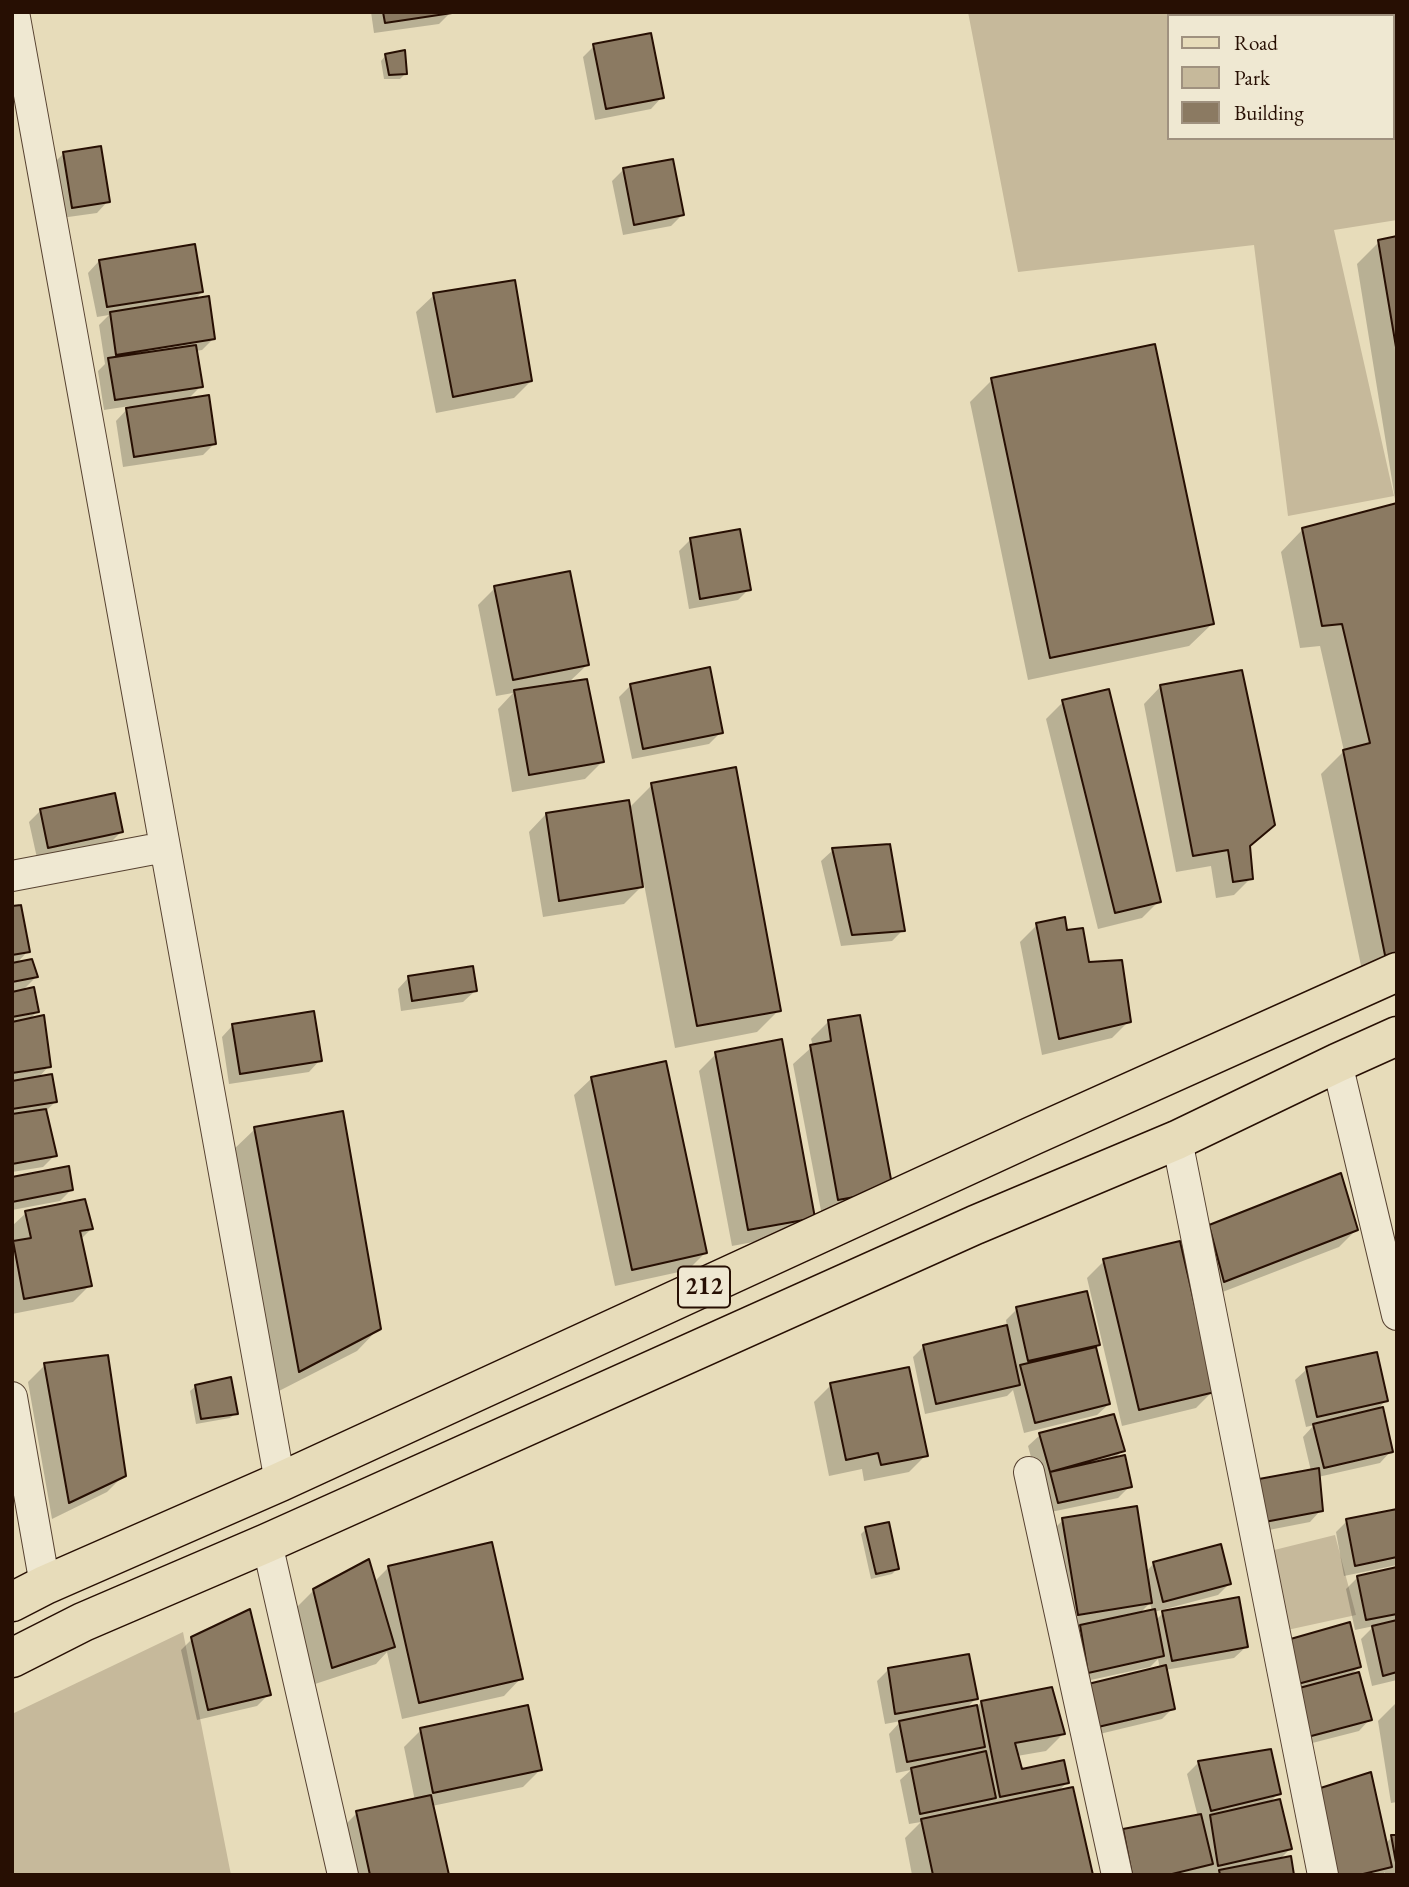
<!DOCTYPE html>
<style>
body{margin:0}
#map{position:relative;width:1409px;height:1887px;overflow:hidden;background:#e7dcba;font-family:"EB Garamond",serif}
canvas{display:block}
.frame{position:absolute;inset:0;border:14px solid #270f03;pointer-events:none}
.legend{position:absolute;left:1167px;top:14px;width:228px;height:126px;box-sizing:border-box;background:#efe8d2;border:2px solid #9f917f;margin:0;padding:9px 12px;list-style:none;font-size:21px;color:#270f03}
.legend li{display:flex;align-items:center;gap:14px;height:35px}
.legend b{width:35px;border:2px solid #9f917f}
</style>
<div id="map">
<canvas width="1409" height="1887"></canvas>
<div class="frame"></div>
<ul class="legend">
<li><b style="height:9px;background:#e7dcba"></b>Road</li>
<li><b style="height:19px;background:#c6b99b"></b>Park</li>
<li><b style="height:19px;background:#8b7a62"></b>Building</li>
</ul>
</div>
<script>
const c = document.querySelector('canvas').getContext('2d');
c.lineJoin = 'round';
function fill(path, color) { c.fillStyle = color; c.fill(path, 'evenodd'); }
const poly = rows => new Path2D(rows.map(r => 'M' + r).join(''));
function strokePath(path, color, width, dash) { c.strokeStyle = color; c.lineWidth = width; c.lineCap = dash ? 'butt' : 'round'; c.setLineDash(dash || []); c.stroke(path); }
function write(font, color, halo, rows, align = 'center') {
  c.font = font + ' "EB Garamond",serif'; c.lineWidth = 7; c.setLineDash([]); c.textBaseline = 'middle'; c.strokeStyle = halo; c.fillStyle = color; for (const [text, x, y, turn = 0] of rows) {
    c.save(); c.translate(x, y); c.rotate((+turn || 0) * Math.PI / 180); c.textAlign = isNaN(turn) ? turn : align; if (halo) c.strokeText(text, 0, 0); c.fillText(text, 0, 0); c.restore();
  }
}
const green = poly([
 [968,12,1397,12,1397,220,1334,230,1394,496,1288,516,1254,245,1018,272],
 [1169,16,1393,16,1393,138,1169,138],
 [1335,1535,1356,1615,1278,1632,1262,1553],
 [183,1632,231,1875,12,1875,12,1714]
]);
const shadow = poly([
 [371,12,450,12,450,13,439,24,374,33],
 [594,46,662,97,651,109,595,120,583,57],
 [386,55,405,74,400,79,384,79,381,61],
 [64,153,108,201,97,213,61,218,52,165],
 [623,170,682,215,671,226,623,235,612,181],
 [1397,238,1397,965,1364,980,1321,774,1344,751,1320,646,1300,648,1281,552,1303,529,1396,505,1357,264,1379,242],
 [99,261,202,292,193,301,213,339,202,350,196,351,201,386,187,400,215,443,203,455,123,467,116,421,130,406,104,410,98,371,105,364,99,325,109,315,97,317,88,273],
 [434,295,531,381,514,398,436,413,416,312],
 [992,380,1212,624,1189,646,1028,680,970,402],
 [691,539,749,589,738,600,689,609,679,551],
 [495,588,587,665,568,683,602,762,585,779,512,792,498,709,513,693,496,696,478,605],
 [631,685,721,732,709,744,632,759,619,697],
 [1161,686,1273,824,1248,848,1251,878,1234,895,1216,898,1211,866,1176,872,1144,704],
 [1063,702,1159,901,1142,918,1098,929,1046,719],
 [652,785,779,1010,757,1032,675,1048,644,884,624,904,543,917,529,832,546,814,629,808],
 [41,810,121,832,110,843,37,858,29,822],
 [833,850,903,930,892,941,841,946,821,861],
 [12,908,28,951,16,964,36,977,21,992,37,1012,29,1020,49,1066,38,1078,55,1102,45,1112,55,1155,43,1167,12,1172],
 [1037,925,1066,931,1129,1021,1112,1038,1042,1055,1020,942],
 [409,977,475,991,463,1002,401,1011,398,989],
 [828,1022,891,1189,822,1216,793,1064,813,1046,811,1039],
 [233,1025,320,1060,309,1072,229,1084,222,1037],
 [716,1054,813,1217,796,1234,732,1246,699,1071],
 [592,1078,705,1253,688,1270,615,1286,574,1095],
 [255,1129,379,1328,357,1351,277,1392,232,1151],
 [12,1179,71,1190,60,1201,12,1210],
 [26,1213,91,1229,80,1240,90,1285,73,1302,12,1314,12,1226],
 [1210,1226,1356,1230,1339,1247,1207,1298,1193,1243],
 [1104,1261,1213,1391,1196,1408,1122,1426,1087,1278],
 [1017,1309,1098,1345,1095,1348,1109,1404,1097,1415,1024,1433,1013,1390,1007,1396,925,1414,913,1357,924,1346,1007,1327,1006,1320],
 [45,1365,124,1475,107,1492,52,1519,28,1382],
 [1307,1369,1386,1400,1376,1411,1391,1451,1380,1463,1318,1477,1321,1510,1310,1522,1243,1535,1311,1471,1303,1437,1314,1425,1306,1427,1295,1380],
 [831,1385,926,1455,909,1472,864,1481,862,1469,829,1476,814,1402],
 [196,1386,236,1413,230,1418,196,1424,190,1391],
 [1040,1435,1123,1450,1114,1459,1130,1486,1118,1498,1046,1513,1028,1446],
 [1397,1511,1397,1565,1344,1576,1336,1532,1347,1521],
 [1063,1520,1146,1572,1154,1563,1229,1584,1218,1595,1154,1612,1155,1621,1163,1613,1246,1647,1234,1658,1165,1670,1173,1708,1162,1719,1087,1737,1160,1669,1158,1659,1150,1667,1077,1683,1069,1638,1079,1628,1061,1631,1046,1537],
 [1150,1603,1152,1611,1139,1614],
 [866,1529,897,1569,892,1574,871,1579,861,1534],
 [389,1567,521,1678,504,1696,402,1719,387,1652,376,1664,315,1684,297,1607,314,1590,374,1582],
 [1397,1569,1397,1680,1372,1686,1361,1639,1374,1626,1355,1630,1346,1589,1358,1577],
 [192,1639,269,1694,257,1706,197,1720,181,1650],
 [1270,1655,1359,1667,1349,1677,1370,1719,1359,1731,1289,1749],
 [889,1669,976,1699,965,1709,977,1707,981,1702,1063,1734,1046,1751,1017,1756,1021,1771,1067,1783,1057,1792,1091,1875,912,1875,905,1838,921,1822,909,1824,900,1780,911,1770,896,1773,889,1734,901,1721,885,1724,877,1681],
 [1395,1704,1397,1704,1397,1802,1391,1803,1378,1721],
 [421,1730,540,1770,523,1787,432,1806,447,1875,350,1875,340,1830,357,1813,415,1801,404,1747],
 [1199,1762,1279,1793,1268,1804,1290,1849,1279,1860,1292,1875,1119,1875,1113,1842,1124,1831,1198,1817,1187,1774],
 [1295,1809,1385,1844,1392,1837,1397,1836,1397,1875,1385,1875,1385,1872,1382,1875,1307,1875]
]);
const building = poly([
 [383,12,452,12,452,13,385,23,383,12],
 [651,33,664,98,606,109,593,44,651,33],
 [405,50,407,74,389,75,385,54,405,50],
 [101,146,110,202,72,208,63,152,101,146],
 [673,159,684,215,634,225,623,168,673,159],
 [1397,236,1397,353,1378,240,1397,236],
 [195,244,203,292,107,307,99,260,195,244],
 [515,280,532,381,453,397,433,293,515,280],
 [209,296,215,339,116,355,110,312,209,296],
 [1155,344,1214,624,1050,658,991,378,1155,344],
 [196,345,203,387,115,400,108,358,196,345],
 [209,395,216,444,134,457,126,408,209,395],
 [1397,503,1397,955,1386,960,1343,750,1370,743,1342,624,1322,626,1302,528,1397,503],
 [740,529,751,590,700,599,690,538,740,529],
 [570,571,589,665,513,680,494,586,570,571],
 [710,667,723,733,643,749,630,684,710,667],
 [1242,670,1275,825,1250,846,1253,879,1233,882,1228,850,1193,856,1160,685,1242,670],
 [587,679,604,762,529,775,514,690,587,679],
 [1109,689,1161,902,1115,913,1062,700,1109,689],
 [736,767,781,1011,697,1026,651,783,736,767],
 [115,793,123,832,48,848,40,809,115,793],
 [629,800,643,887,559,901,546,813,629,800],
 [890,844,905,931,852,935,832,848,890,844],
 [21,905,30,952,12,955,12,906,21,905],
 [1065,917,1067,930,1083,928,1089,962,1122,960,1131,1022,1059,1039,1036,923,1065,917],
 [32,959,38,977,12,982,12,963,32,959],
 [473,966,477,991,412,1001,408,976,473,966],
 [34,987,39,1012,12,1017,12,992,34,987],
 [314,1011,322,1061,240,1074,232,1024,314,1011],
 [44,1015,51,1067,12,1073,12,1022,44,1015],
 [860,1015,893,1190,838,1200,810,1045,831,1041,828,1020,860,1015],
 [782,1039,815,1218,748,1230,715,1052,782,1039],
 [666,1061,707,1253,632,1270,591,1077,666,1061],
 [52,1074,57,1102,12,1109,12,1081,52,1074],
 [46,1109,57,1156,12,1164,12,1114,46,1109],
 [343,1111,381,1329,299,1372,254,1127,343,1111],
 [69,1166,73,1190,12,1202,12,1177,69,1166],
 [1341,1173,1358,1230,1224,1282,1209,1225,1341,1173],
 [85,1199,93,1229,80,1231,92,1286,24,1299,13,1241,31,1238,25,1211,85,1199],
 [1180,1241,1215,1392,1139,1410,1103,1259,1180,1241],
 [1087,1291,1100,1345,1028,1361,1016,1307,1087,1291],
 [1007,1325,1020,1385,936,1404,923,1345,1007,1325],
 [1096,1347,1110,1404,1035,1423,1020,1365,1096,1347],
 [1377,1352,1388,1401,1317,1417,1306,1367,1377,1352],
 [108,1355,126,1476,69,1503,44,1363,108,1355],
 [909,1367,928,1456,881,1465,878,1453,846,1460,830,1383,909,1367],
 [231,1377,238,1414,201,1419,195,1385,231,1377],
 [1383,1407,1393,1452,1324,1468,1313,1424,1383,1407],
 [1114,1414,1125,1451,1050,1472,1039,1433,1114,1414],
 [1125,1455,1132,1487,1058,1503,1050,1472,1125,1455],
 [1319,1468,1323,1511,1254,1524,1248,1481,1319,1468],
 [1137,1506,1152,1603,1078,1615,1062,1518,1137,1506],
 [1397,1509,1397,1557,1355,1566,1346,1519,1397,1509],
 [889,1522,899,1569,876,1574,865,1527,889,1522],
 [492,1542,523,1679,419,1703,388,1566,492,1542],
 [1221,1544,1231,1584,1163,1602,1153,1562,1221,1544],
 [369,1559,395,1647,332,1668,313,1589,369,1559],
 [1397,1567,1397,1614,1366,1620,1357,1576,1397,1567],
 [1239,1597,1248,1647,1172,1661,1162,1611,1239,1597],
 [250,1609,271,1695,208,1710,191,1637,250,1609],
 [1155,1609,1164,1656,1088,1673,1080,1625,1155,1609],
 [1397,1620,1397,1672,1383,1676,1372,1626,1397,1620],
 [1350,1622,1361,1667,1294,1685,1280,1642,1350,1622],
 [969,1654,978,1699,895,1714,888,1668,969,1654],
 [1166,1665,1175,1709,1098,1727,1088,1684,1166,1665],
 [1359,1672,1372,1720,1300,1739,1288,1691,1359,1672],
 [1052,1687,1065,1734,1015,1743,1022,1769,1064,1760,1069,1783,1000,1797,981,1701,1052,1687],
 [528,1705,542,1770,433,1793,420,1728,528,1705],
 [977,1705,985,1747,907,1762,899,1721,977,1705],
 [1271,1749,1281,1794,1211,1811,1198,1761,1271,1749],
 [986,1751,996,1798,920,1814,911,1768,986,1751],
 [1371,1772,1392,1867,1359,1875,1327,1875,1311,1791,1371,1772],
 [1073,1787,1093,1875,933,1875,921,1819,1073,1787],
 [431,1795,449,1875,370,1875,356,1811,431,1795],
 [1280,1799,1292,1849,1218,1866,1210,1815,1280,1799],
 [1201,1814,1213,1864,1168,1875,1132,1875,1123,1829,1201,1814],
 [1391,1835,1397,1835,1397,1868,1391,1835],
 [1291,1856,1294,1875,1220,1875,1219,1870,1291,1856]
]);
const minor = poly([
 [14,12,280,1482],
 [12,876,165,847],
 [1337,1063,1397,1315],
 [1177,1140,1323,1875],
 [12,1397,45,1585],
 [1029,1472,1117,1875],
 [267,1543,343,1875]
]);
const primary = poly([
 [12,1602,45,1585,280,1482,1032,1136,1397,972],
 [12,1658,83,1622,267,1543,975,1225,1177,1140,1337,1063,1397,1036]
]);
const shields = [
 [704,1287,52]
];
const shieldNames = [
 ["212",704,1287]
];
fill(green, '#c6b99b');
fill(shadow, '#0003');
fill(building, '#8b7a62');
strokePath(building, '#270f03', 2);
strokePath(minor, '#574231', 32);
strokePath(primary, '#270f03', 41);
strokePath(minor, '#efe8d2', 30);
strokePath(primary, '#e7dcba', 38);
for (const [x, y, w] of shields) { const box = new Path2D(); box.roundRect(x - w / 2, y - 20.5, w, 41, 5); c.fillStyle = '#efe8d2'; c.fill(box); strokePath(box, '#270f03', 2); }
write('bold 24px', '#270f03', null, shieldNames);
</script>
